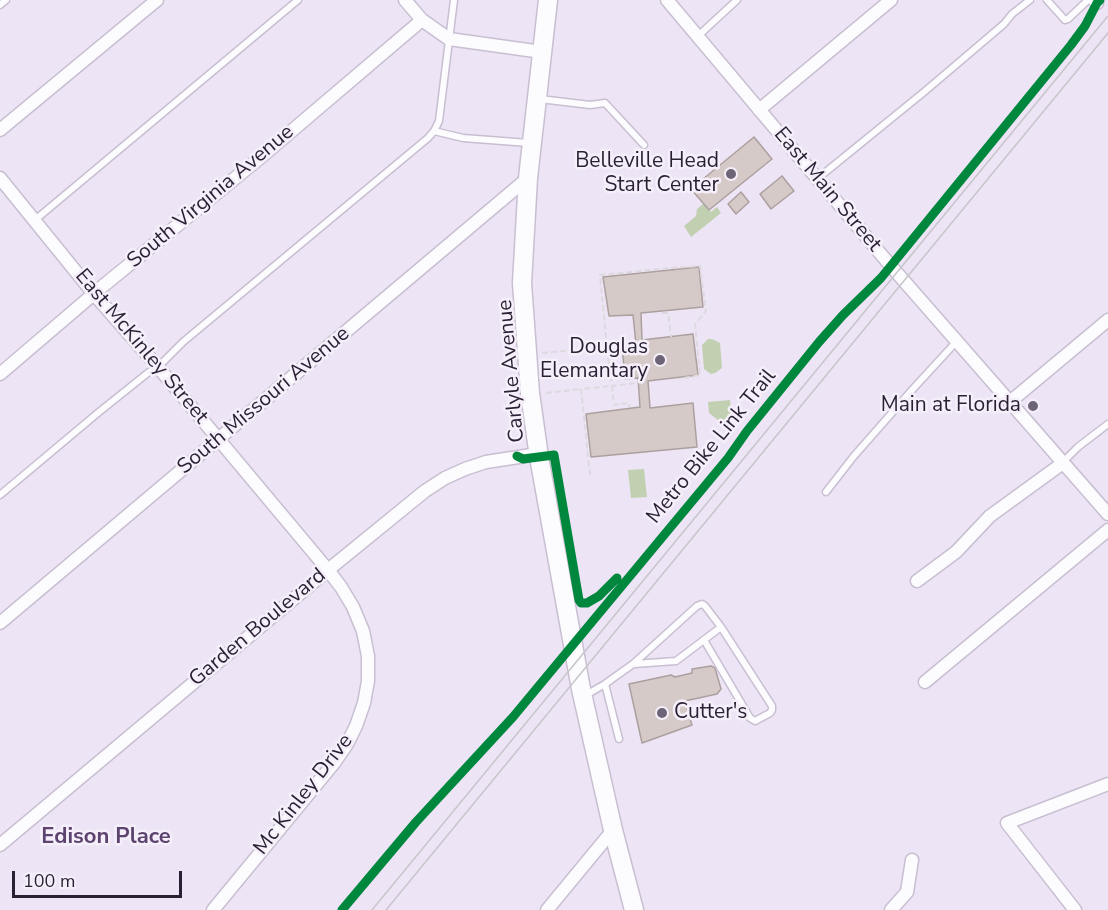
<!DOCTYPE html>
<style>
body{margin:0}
#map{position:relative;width:1108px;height:910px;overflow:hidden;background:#ede4f6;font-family:"Nunito Sans",sans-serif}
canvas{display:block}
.scale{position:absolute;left:12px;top:871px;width:170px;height:27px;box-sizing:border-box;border:3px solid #2a1f33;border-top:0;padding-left:8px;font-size:18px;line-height:21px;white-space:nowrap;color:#2a1f33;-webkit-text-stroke:4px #f5effa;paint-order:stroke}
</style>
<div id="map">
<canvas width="1108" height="910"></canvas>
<div class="scale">100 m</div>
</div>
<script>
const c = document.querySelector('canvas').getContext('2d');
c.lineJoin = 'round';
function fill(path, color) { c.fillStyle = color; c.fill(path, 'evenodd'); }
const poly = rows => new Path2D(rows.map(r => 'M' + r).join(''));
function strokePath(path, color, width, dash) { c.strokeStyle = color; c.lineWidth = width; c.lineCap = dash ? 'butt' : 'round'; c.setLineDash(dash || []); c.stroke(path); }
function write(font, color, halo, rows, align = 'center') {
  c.font = font + ' "Nunito Sans",sans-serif'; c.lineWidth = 5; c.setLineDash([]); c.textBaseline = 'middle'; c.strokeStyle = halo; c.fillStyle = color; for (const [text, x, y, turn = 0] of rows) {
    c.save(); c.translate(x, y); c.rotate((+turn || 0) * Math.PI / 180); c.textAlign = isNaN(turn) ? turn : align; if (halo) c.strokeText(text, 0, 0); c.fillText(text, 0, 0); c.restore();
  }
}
const green = poly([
 [704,203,711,212,717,207,721,213,691,237,684,226,696,216,697,209],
 [708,339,712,339,720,343,722,368,715,373,711,374,704,369,702,345],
 [730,400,732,415,726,422,722,423,709,413,708,402],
 [644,469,647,497,631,498,628,470]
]);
const building = poly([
 [754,137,772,159,709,210,691,189,754,137],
 [782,176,794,191,771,209,760,194,782,176],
 [741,192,749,202,736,214,728,204,741,192],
 [699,267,703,307,641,313,642,340,693,334,698,375,648,381,650,408,693,403,697,447,591,457,586,414,640,407,638,378,625,379,622,345,636,344,633,315,609,316,603,277,699,267],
 [711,666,715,668,721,689,717,694,685,701,692,725,642,743,629,684,671,675,675,677,692,673,692,669,711,666]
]);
const path = poly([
 [662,313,668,313,671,337],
 [632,347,607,349,600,275,670,268,700,266,706,311,695,324,700,375,679,379],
 [607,349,612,386,636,383],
 [542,353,574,350],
 [546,393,581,389],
 [590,475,581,389,612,386,614,405,629,403,629,407]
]);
const service = poly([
 [1047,0,1065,20,1068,19,1088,0],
 [0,5,6,0],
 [698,36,737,0],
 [540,99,590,105,605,103,644,145],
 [434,131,463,138,529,143],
 [817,179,924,92,1004,24,1012,14,1030,0],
 [35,220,298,0],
 [1063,462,1078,447,1108,424],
 [826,492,854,456,912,390,957,341],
 [0,495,99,412,149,372,158,367,183,342,428,138,434,131,439,121,454,0],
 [634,664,676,661,721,627],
 [605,684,619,739],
 [586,695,605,684,633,664,697,606,702,604,705,606,721,627,772,706,772,710,770,713,755,721,750,718,704,640]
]);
const minor = poly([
 [405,0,422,20,449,39,542,52],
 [667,0,890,265,1108,514],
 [1094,0,1097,3],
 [759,110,891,0],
 [0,130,157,0],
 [0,178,94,294,158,367,328,570,341,587,353,607,363,631,368,656,368,681,364,703,356,726,347,744,334,763,213,910],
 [0,374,103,286,261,157,422,20],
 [1011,401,1108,320],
 [917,581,956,552,990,516,1063,463],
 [0,623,528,178],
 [925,682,1108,530],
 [0,845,328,570,425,491,445,478,465,469,486,462,538,454],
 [547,910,613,830],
 [891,910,907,892,912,860],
 [1075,910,1007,823,1108,784]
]);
const secondary = poly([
 [548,0,528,178,522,283,530,393,539,457,581,689,613,830,634,910]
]);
const tram = poly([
 [372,910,1108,16],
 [386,910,1108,33]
]);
const cycleway = poly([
 [517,456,523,459,554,455,579,600,581,603,587,603,599,596,617,578],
 [342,910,416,822,513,717,728,458,747,431,819,342,843,315,881,278,1071,45,1085,26,1097,3,1100,0]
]);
const markers = [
 [731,174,6,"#6e6477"],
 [660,360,6,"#6e6477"],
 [1033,406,6,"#6e6477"],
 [662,713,6,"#6e6477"]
];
const poiNames = [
 ["Belleville Head",719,162],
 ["Start Center",719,186],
 ["Douglas",648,348],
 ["Elemantary",648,372],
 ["Main at Florida",1021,406],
 ["Cutter's",674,713,"left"]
];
const streetNames = [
 ["East Main Street",827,190,50],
 ["South Virginia Avenue",211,197,-40],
 ["East McKinley Street",141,347,50],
 ["Carlyle Avenue",512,371,-95],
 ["South Missouri Avenue",264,401,-40],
 ["Metro Bike Link Trail",712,447,-51],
 ["Garden Boulevard",258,628,-40],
 ["Mc Kinley Drive",304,795,-52]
];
const neighbourhoodNames = [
 ["Edison Place",106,838]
];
fill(green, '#c1d0b0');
fill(building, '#d6cac9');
strokePath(building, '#aca09f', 1.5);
strokePath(service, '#c8bfd1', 9);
strokePath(minor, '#c8bfd1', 15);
strokePath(secondary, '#c8bfd1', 21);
strokePath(path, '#dddadf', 2, [6, 3]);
strokePath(service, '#fcfbfe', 6);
strokePath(minor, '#fcfbfe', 12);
strokePath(secondary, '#fcfbfe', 18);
strokePath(tram, '#c8c5ca', 1.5);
strokePath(cycleway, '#00873e', 9);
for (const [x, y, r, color] of markers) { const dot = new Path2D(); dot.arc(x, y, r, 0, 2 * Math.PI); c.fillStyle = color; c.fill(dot); strokePath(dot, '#f5effa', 2); }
write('21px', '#2a1f33', '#f5effa', poiNames, 'right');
write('21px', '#2a1f33', '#f5effa', streetNames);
write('bold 22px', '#5c4370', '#f5effa', neighbourhoodNames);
</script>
